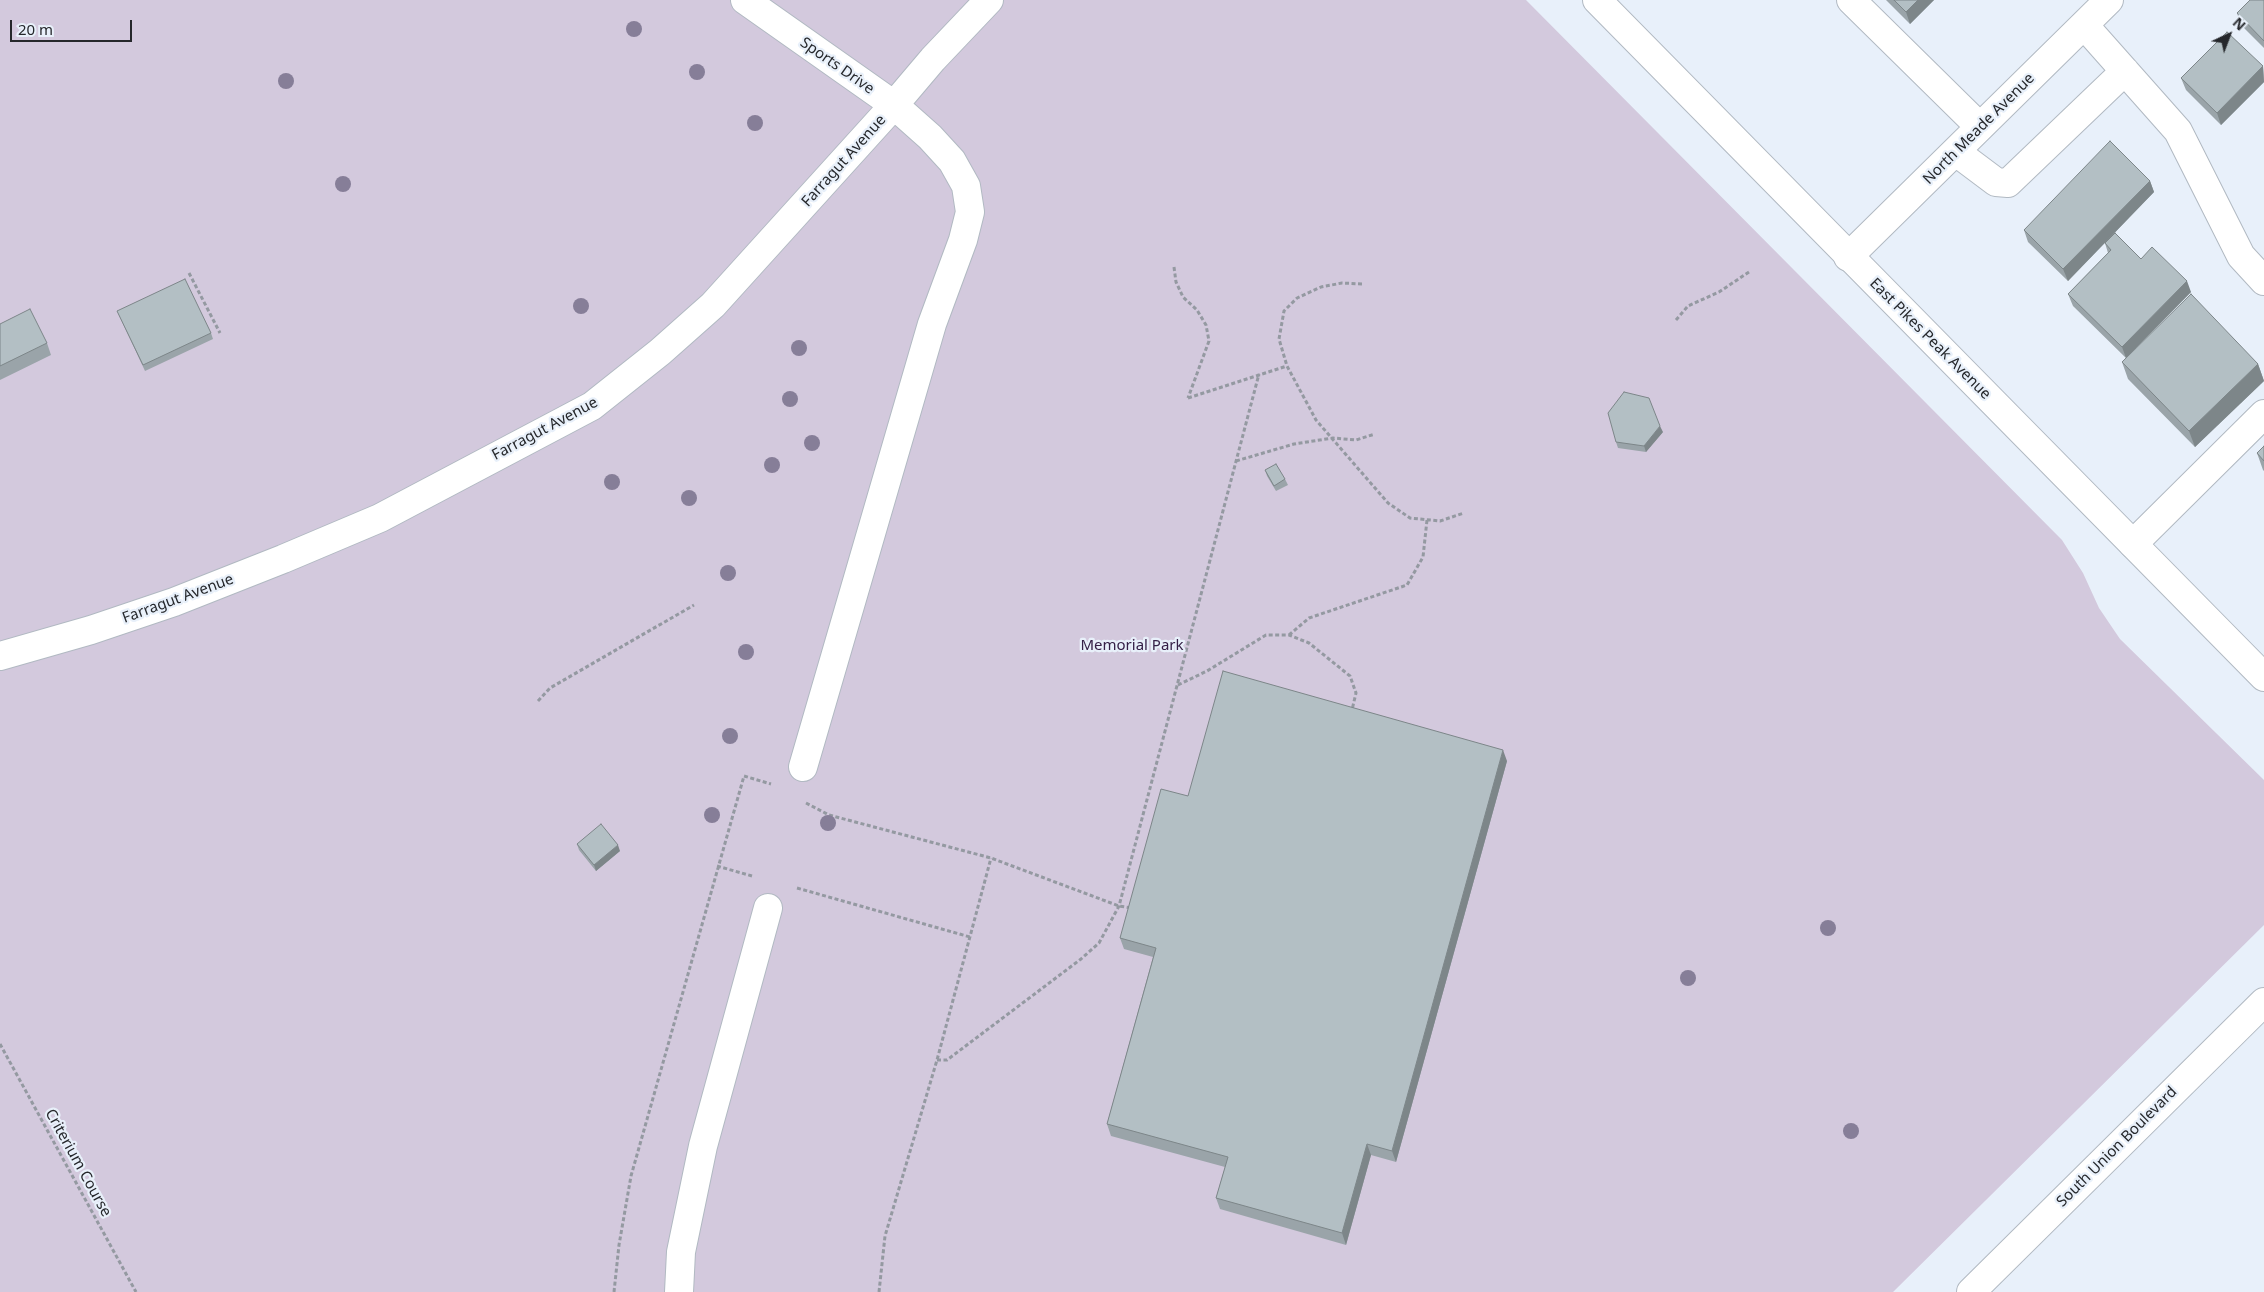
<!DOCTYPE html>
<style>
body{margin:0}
#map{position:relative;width:2264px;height:1292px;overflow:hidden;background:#e8f0fa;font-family:"Noto Sans",sans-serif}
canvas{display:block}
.north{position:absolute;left:2204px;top:10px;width:50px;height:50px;-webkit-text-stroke:4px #e8f0fa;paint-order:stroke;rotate:43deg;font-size:14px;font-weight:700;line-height:20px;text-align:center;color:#25272b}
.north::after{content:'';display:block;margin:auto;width:18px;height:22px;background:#25272b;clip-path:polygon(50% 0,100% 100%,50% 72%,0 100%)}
.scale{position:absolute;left:10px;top:20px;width:122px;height:22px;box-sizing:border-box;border:2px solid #25272b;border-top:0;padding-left:6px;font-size:15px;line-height:18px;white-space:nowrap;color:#25272b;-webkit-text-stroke:4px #e8f0fa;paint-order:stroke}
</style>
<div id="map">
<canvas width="2264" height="1292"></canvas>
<div class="north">N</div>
<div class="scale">20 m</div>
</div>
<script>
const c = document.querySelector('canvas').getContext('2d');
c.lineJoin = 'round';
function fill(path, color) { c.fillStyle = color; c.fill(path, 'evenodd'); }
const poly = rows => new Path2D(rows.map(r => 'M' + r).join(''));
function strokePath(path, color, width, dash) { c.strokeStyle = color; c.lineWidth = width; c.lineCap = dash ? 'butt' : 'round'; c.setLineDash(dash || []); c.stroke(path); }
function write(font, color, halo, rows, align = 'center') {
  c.font = font + ' "Noto Sans",sans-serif'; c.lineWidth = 4.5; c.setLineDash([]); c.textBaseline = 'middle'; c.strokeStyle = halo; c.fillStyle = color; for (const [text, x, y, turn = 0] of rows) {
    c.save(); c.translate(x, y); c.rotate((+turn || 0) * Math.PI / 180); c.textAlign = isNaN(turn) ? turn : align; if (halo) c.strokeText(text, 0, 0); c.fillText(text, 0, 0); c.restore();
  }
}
const green = poly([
 [0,0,1526,0,2062,540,2083,573,2099,608,2120,639,2264,780,2264,925,1893,1292,0,1292]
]);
const path = poly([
 [1174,267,1176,282,1183,297,1197,310,1206,325,1209,341,1188,398],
 [189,273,220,333],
 [1362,284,1342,283,1321,287,1297,298,1284,311,1279,339,1287,366,1316,420,1388,503,1410,518,1440,521,1464,513],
 [1676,320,1688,306,1719,292,1749,272],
 [1188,398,1287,366],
 [1236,461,1294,444,1333,438,1356,440,1375,434],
 [1289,635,1309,618,1407,585,1423,557,1427,520],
 [1178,685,1207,671,1266,635,1289,635,1309,643,1350,676,1356,693,1352,710],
 [538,701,550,688,694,605],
 [806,803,829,815,991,858,1119,906,1132,908],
 [717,866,752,876],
 [797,888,970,937],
 [0,1044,136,1292],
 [937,1060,947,1060,1081,959,1099,943,1119,906,1259,374],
 [614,1292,619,1245,631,1176,744,776,771,784],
 [879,1292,885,1236,937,1060,991,858]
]);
const minor = poly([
 [745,0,894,105,930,137,952,161,966,186,970,212,963,240,932,324,803,767],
 [1851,0,1980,127],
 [2084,25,2178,131,2241,256,2264,281],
 [1956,152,1996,182,2008,183,2125,71],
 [1848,257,2109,0],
 [2133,544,2264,414],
 [0,656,91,630,174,602,283,559,380,518,592,406,660,352,713,305,894,105,933,59,989,0],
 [679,1292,681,1252,703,1146,768,908]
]);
const major = poly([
 [1597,0,2264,677],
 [1971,1292,2264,1002]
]);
const trees = [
 [634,29],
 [697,72],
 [286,81],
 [755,123],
 [343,184],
 [581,306],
 [799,348],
 [790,399],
 [812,443],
 [772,465],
 [612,482],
 [689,498],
 [728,573],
 [746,652],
 [730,736],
 [712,815],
 [828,823],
 [1828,928],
 [1688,978],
 [1851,1131]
];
const wall = poly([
 [1886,0,1934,0,1910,24],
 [2264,0,2264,48,2241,25,2237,13],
 [2263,66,2264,82,2221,125,2186,90,2181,78],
 [2150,181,2154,192,2068,281,2028,242,2024,230],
 [2105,243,2141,259,2191,292,2136,348,2258,364,2264,381,2195,447,2128,379,2122,362,2126,358,2073,306,2068,294,2108,253],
 [117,311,211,333,213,339,145,371],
 [0,324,47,343,51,355,0,380],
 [1663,432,1646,452,1618,448,1616,442],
 [2264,446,2264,471,2263,470,2257,453],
 [1265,470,1285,479,1288,485,1276,491,1267,476],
 [1507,761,1396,1162,1371,1155,1346,1245,1220,1209,1216,1198,1225,1167,1111,1136,1107,1124,1153,957,1124,949,1120,938,1188,796],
 [577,844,620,851,596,871,579,850]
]);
const shadedWall = poly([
 [1918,0,1934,0,1910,24,1906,12],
 [2263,66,2264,82,2221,125,2217,113],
 [2150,181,2154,192,2068,281,2063,269],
 [2187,281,2191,292,2126,358,2122,347],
 [2258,364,2264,381,2195,447,2189,431],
 [1660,426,1663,432,1646,452,1644,446],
 [1503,750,1507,761,1396,1162,1392,1151],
 [618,845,620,851,596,871,594,865],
 [1367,1144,1371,1155,1346,1245,1342,1233]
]);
const building = poly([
 [1894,0,1918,0,1906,12,1894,0],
 [2250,0,2264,0,2264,41,2237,13,2250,0],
 [2227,32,2263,66,2217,113,2181,78,2227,32],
 [2110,141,2150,181,2063,269,2024,230,2110,141],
 [2115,233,2141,259,2152,247,2187,281,2122,347,2068,294,2111,250,2105,243,2115,233],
 [185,279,211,333,143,365,117,311,185,279],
 [2191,294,2258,364,2189,431,2122,362,2191,294],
 [30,309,47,343,0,366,0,324,30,309],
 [1624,392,1649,398,1660,426,1644,446,1616,442,1608,413,1624,392],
 [2264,446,2264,461,2257,453,2264,446],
 [1276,464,1285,479,1274,486,1265,470,1276,464],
 [1223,671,1503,750,1392,1151,1367,1144,1342,1233,1216,1198,1228,1157,1107,1124,1156,948,1120,938,1161,789,1188,796,1223,671],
 [601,824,618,845,594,865,577,844,601,824]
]);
const streetNames = [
 ["Sports Drive",837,66,35],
 ["North Meade Avenue",1979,129,-45],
 ["Farragut Avenue",844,161,-48],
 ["East Pikes Peak Avenue",1930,339,45],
 ["Farragut Avenue",545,429,-28],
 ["Farragut Avenue",178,599,-20],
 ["South Union Boulevard",2117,1147,-45],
 ["Criterium Course",78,1163,61]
];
const parkNames = [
 ["Memorial Park",1132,646]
];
fill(green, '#d3c9dd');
strokePath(minor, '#b1b9c2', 30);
strokePath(major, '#b1b9c2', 30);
strokePath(path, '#9499a1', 3, [4, 2.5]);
strokePath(minor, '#fff', 28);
strokePath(major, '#fff', 28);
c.fillStyle = '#867e98';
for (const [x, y] of trees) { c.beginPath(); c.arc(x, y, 8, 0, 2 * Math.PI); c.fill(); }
fill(wall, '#9aa4a9');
fill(shadedWall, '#7d8689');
fill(building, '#b3bfc4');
strokePath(building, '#7d8689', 1);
write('15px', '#25272b', '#e8f0fa', streetNames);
write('15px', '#352047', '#e8f0fa', parkNames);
</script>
